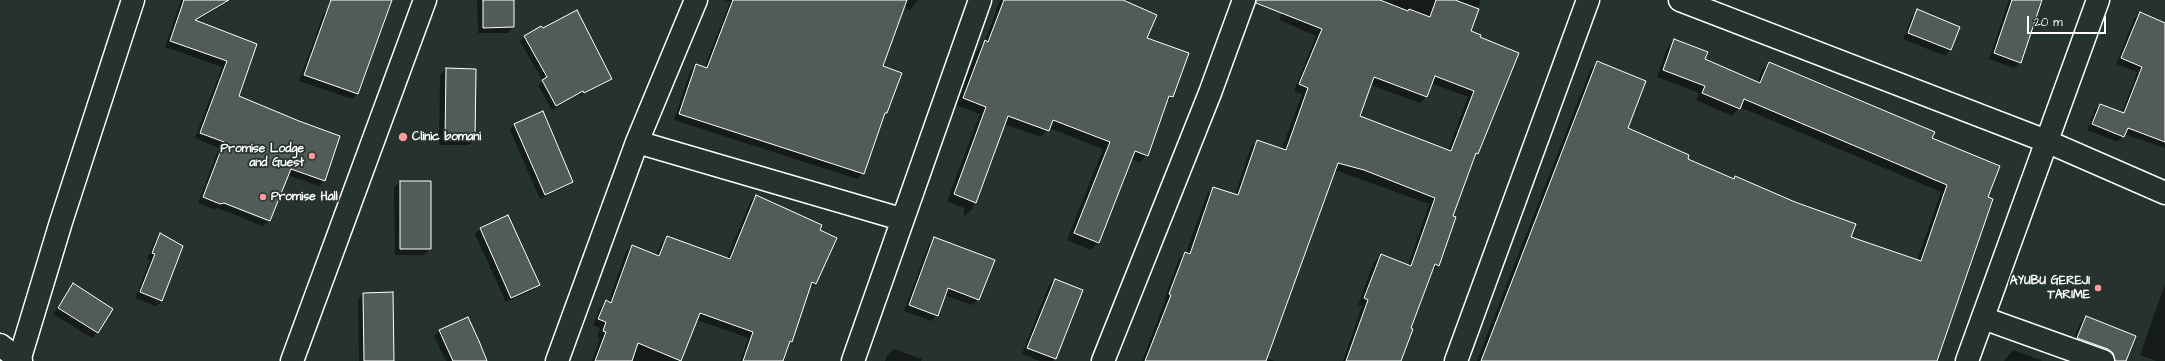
<!DOCTYPE html>
<style>
body{margin:0}
#map{position:relative;width:2165px;height:361px;overflow:hidden;background:#26332d;font-family:"Architects Daughter",sans-serif}
canvas{display:block}
.scale{position:absolute;left:2027px;top:16px;width:79px;height:18px;box-sizing:border-box;border:2px solid #fff;border-top:0;padding-left:5px;font-size:12px;line-height:14px;white-space:nowrap;color:#fff;-webkit-text-stroke:3px #26332d;paint-order:stroke}
</style>
<div id="map">
<canvas width="2165" height="361"></canvas>
<div class="scale">20 m</div>
</div>
<script>
const c = document.querySelector('canvas').getContext('2d');
c.lineJoin = 'round';
function fill(path, color) { c.fillStyle = color; c.fill(path, 'evenodd'); }
const poly = rows => new Path2D(rows.map(r => 'M' + r).join(''));
function strokePath(path, color, width, dash) { c.strokeStyle = color; c.lineWidth = width; c.lineCap = dash ? 'butt' : 'round'; c.setLineDash(dash || []); c.stroke(path); }
function write(font, color, halo, rows, align = 'center') {
  c.font = font + ' "Architects Daughter",sans-serif'; c.lineWidth = 3.5; c.setLineDash([]); c.textBaseline = 'middle'; c.strokeStyle = halo; c.fillStyle = color; for (const [text, x, y, turn = 0] of rows) {
    c.save(); c.translate(x, y); c.rotate((+turn || 0) * Math.PI / 180); c.textAlign = isNaN(turn) ? turn : align; if (halo) c.strokeText(text, 0, 0); c.fillText(text, 0, 0); c.restore();
  }
}
const shadow = poly([
 [181,0,232,0,196,21,255,44,238,97,298,122,324,180,319,186,287,175,269,221,263,226,217,208,214,209,198,203,219,148,195,138,222,67,165,47],
 [219,200,267,219,267,222,219,202],
 [332,0,392,0,358,94,352,99,299,81,324,13,330,7],
 [477,0,513,0,513,27,508,33,478,33],
 [724,0,918,0,910,10,904,8,882,66,886,113,883,115,863,173,857,179,674,120,690,72,696,66,704,68,730,2],
 [1000,0,1129,0,1127,3,1146,38,1172,97,1166,103,1147,155,1140,162,1131,159,1098,243,1091,250,1067,240,1103,149,1049,128,1041,137,1004,124,972,209,964,217,964,208,947,201,980,114,956,105,978,48,985,41],
 [1287,0,1481,0,1469,32,1479,36,1477,153,1473,157,1452,216,1439,265,1432,272,1410,329,1401,361,1343,361,1362,306,1358,305,1374,262,1381,256,1408,266,1429,204,1335,170,1266,358,1275,361,1142,361,1165,301,1164,300,1179,259,1186,253,1207,194,1213,188,1235,195,1251,147,1258,141,1282,149,1302,94,1294,91,1316,36,1279,20],
 [1431,83,1468,97,1448,150,1359,117,1371,85,1420,103,1426,97],
 [2009,0,2041,0,2020,62,2014,68,1989,59],
 [1917,11,1959,28,1950,50,1945,56,1903,39,1912,16],
 [2140,13,2165,24,2165,148,2124,134,2118,142,2087,130,2095,110,2100,105,2122,113,2137,72,2116,64,2134,19],
 [541,27,610,78,606,83,580,96,579,94,552,110,538,85,543,81,520,41],
 [1675,41,1704,60,1757,83,1762,70,1769,63,1931,138,1986,198,1936,361,1477,361,1590,70,1597,63,1627,129,1687,159,1733,179,1736,177,1850,238,1917,261,1941,192,1740,107,1732,116,1696,100,1699,93,1657,77,1667,48],
 [446,69,475,70,474,140,469,145,439,145,440,75],
 [542,113,572,181,567,186,540,199,510,130,514,125],
 [400,182,430,249,424,255,395,255,394,187],
 [756,196,836,238,816,284,808,289,783,361,740,361,748,338,697,320,680,361,592,361,600,338,597,337,600,328,593,325,600,308,606,302,608,303,626,252,632,246,656,255,661,244,667,237,727,259,750,202],
 [508,216,538,285,534,290,506,302,475,234,480,229],
 [160,234,162,301,156,306,135,298,150,260,147,259,155,240],
 [934,239,993,261,978,300,972,305,944,295,937,315,931,321,904,311,929,244],
 [1055,280,1081,290,1055,359,1053,361,1040,361,1022,354,1049,285],
 [2165,284,2165,361,2156,361,2140,355],
 [73,285,97,332,92,338,53,314],
 [363,294,393,361,359,361,358,300],
 [2086,317,2122,361,2106,361,2071,346,2079,325],
 [439,331,486,361,446,361,434,336],
 [894,349,922,359,921,361,885,361,888,354],
 [2013,350,2043,361,2004,361]
]);
const building = poly([
 [184,0,229,0,195,20,257,44,239,96,299,121,340,136,325,181,291,169,270,221,224,203,220,204,203,197,224,142,200,133,227,61,170,41,184,0],
 [331,0,392,0,358,94,304,75,331,0],
 [483,0,514,0,514,27,483,28,483,0],
 [733,0,907,0,883,66,902,73,887,113,885,113,864,174,679,114,696,64,707,68,733,0],
 [1004,0,1123,0,1157,15,1147,38,1189,53,1173,97,1169,96,1148,156,1135,151,1099,243,1074,233,1110,142,1053,120,1049,131,1008,116,976,203,954,194,986,107,963,98,985,40,988,42,1004,0],
 [1256,0,1380,0,1408,11,1409,9,1430,17,1436,0,1455,0,1479,9,1471,31,1481,35,1480,37,1519,53,1478,154,1476,153,1453,216,1456,217,1439,266,1435,264,1411,328,1413,329,1401,361,1346,361,1368,300,1364,298,1381,254,1411,266,1435,198,1364,170,1338,163,1266,361,1145,361,1171,295,1169,294,1185,252,1190,254,1213,187,1238,195,1257,140,1286,150,1308,88,1299,84,1322,29,1256,3,1256,0],
 [1435,76,1474,91,1451,151,1360,116,1374,77,1427,97,1435,76],
 [2012,0,2042,0,2021,63,1994,53,2012,0],
 [1917,9,1960,27,1951,50,1908,33,1917,9],
 [577,10,612,79,584,93,583,91,556,106,542,80,547,77,524,36,541,26,543,28,577,10],
 [2140,12,2165,23,2165,142,2128,128,2124,137,2092,124,2100,104,2124,113,2142,67,2121,58,2140,12],
 [1674,39,1708,52,1705,59,1760,83,1769,62,1935,132,1932,138,2000,166,1988,197,1993,199,1937,361,1481,361,1597,61,1646,81,1628,128,1689,155,1688,159,1734,179,1735,176,1795,202,1856,224,1851,237,1921,261,1947,185,1744,99,1740,109,1702,93,1705,86,1663,70,1674,39],
 [446,68,476,69,475,140,445,140,446,68],
 [543,111,573,182,545,195,514,124,543,111],
 [400,181,431,181,431,249,400,249,400,181],
 [756,195,822,225,820,230,837,238,816,284,812,282,792,342,790,341,783,361,743,361,753,332,700,313,681,361,638,343,632,361,595,361,606,332,603,331,606,322,598,319,606,300,611,303,632,245,659,256,667,236,730,259,756,195],
 [508,215,540,285,511,298,480,228,508,215],
 [160,233,183,246,162,301,140,292,155,254,152,253,160,233],
 [934,237,995,260,979,300,948,288,938,316,909,305,934,237],
 [1055,279,1083,290,1056,359,1027,348,1055,279],
 [73,283,113,309,98,333,58,308,73,283],
 [393,292,394,361,364,361,363,293,393,292],
 [2086,316,2136,336,2126,361,2115,361,2113,353,2108,349,2077,338,2086,316],
 [468,317,479,341,487,361,453,361,439,330,468,317]
]);
const minor = poly([
 [1680,0,2046,141,2165,193],
 [637,142,901,219],
 [1983,318,2103,361],
 [19,361,61,222,133,0],
 [292,361,425,0],
 [557,361,637,142,696,0],
 [853,361,980,0],
 [1103,361,1210,93,1244,0],
 [1456,361,1588,0],
 [1967,361,2098,0]
]);
const major = poly([
 [0,345,21,361]
]);
const markers = [
 [403,137,5,"#ff9aa2"],
 [312,156,4,"#ff9aa2"],
 [263,197,4,"#ff9aa2"],
 [2098,288,4,"#ff9aa2"]
];
const poiNames = [
 ["Clinic bomani",412,137],
 ["Promise Lodge",304,149,"right"],
 ["and Guest",304,163,"right"],
 ["Promise Hall",271,197],
 ["AYUBU GEREJI",2090,281,"right"],
 ["TARIME",2090,295,"right"]
];
fill(shadow, '#0007');
fill(building, '#515c57');
strokePath(building, '#fff', 1);
strokePath(minor, '#fff', 25);
strokePath(major, '#fff', 25);
strokePath(minor, '#26332d', 22);
strokePath(major, '#26332d', 22);
for (const [x, y, r, color] of markers) { const dot = new Path2D(); dot.arc(x, y, r, 0, 2 * Math.PI); c.fillStyle = color; c.fill(dot); strokePath(dot, '#26332d', 1.5); }
write('bold 12px', '#fff', '#26332d', poiNames, 'left');
</script>
